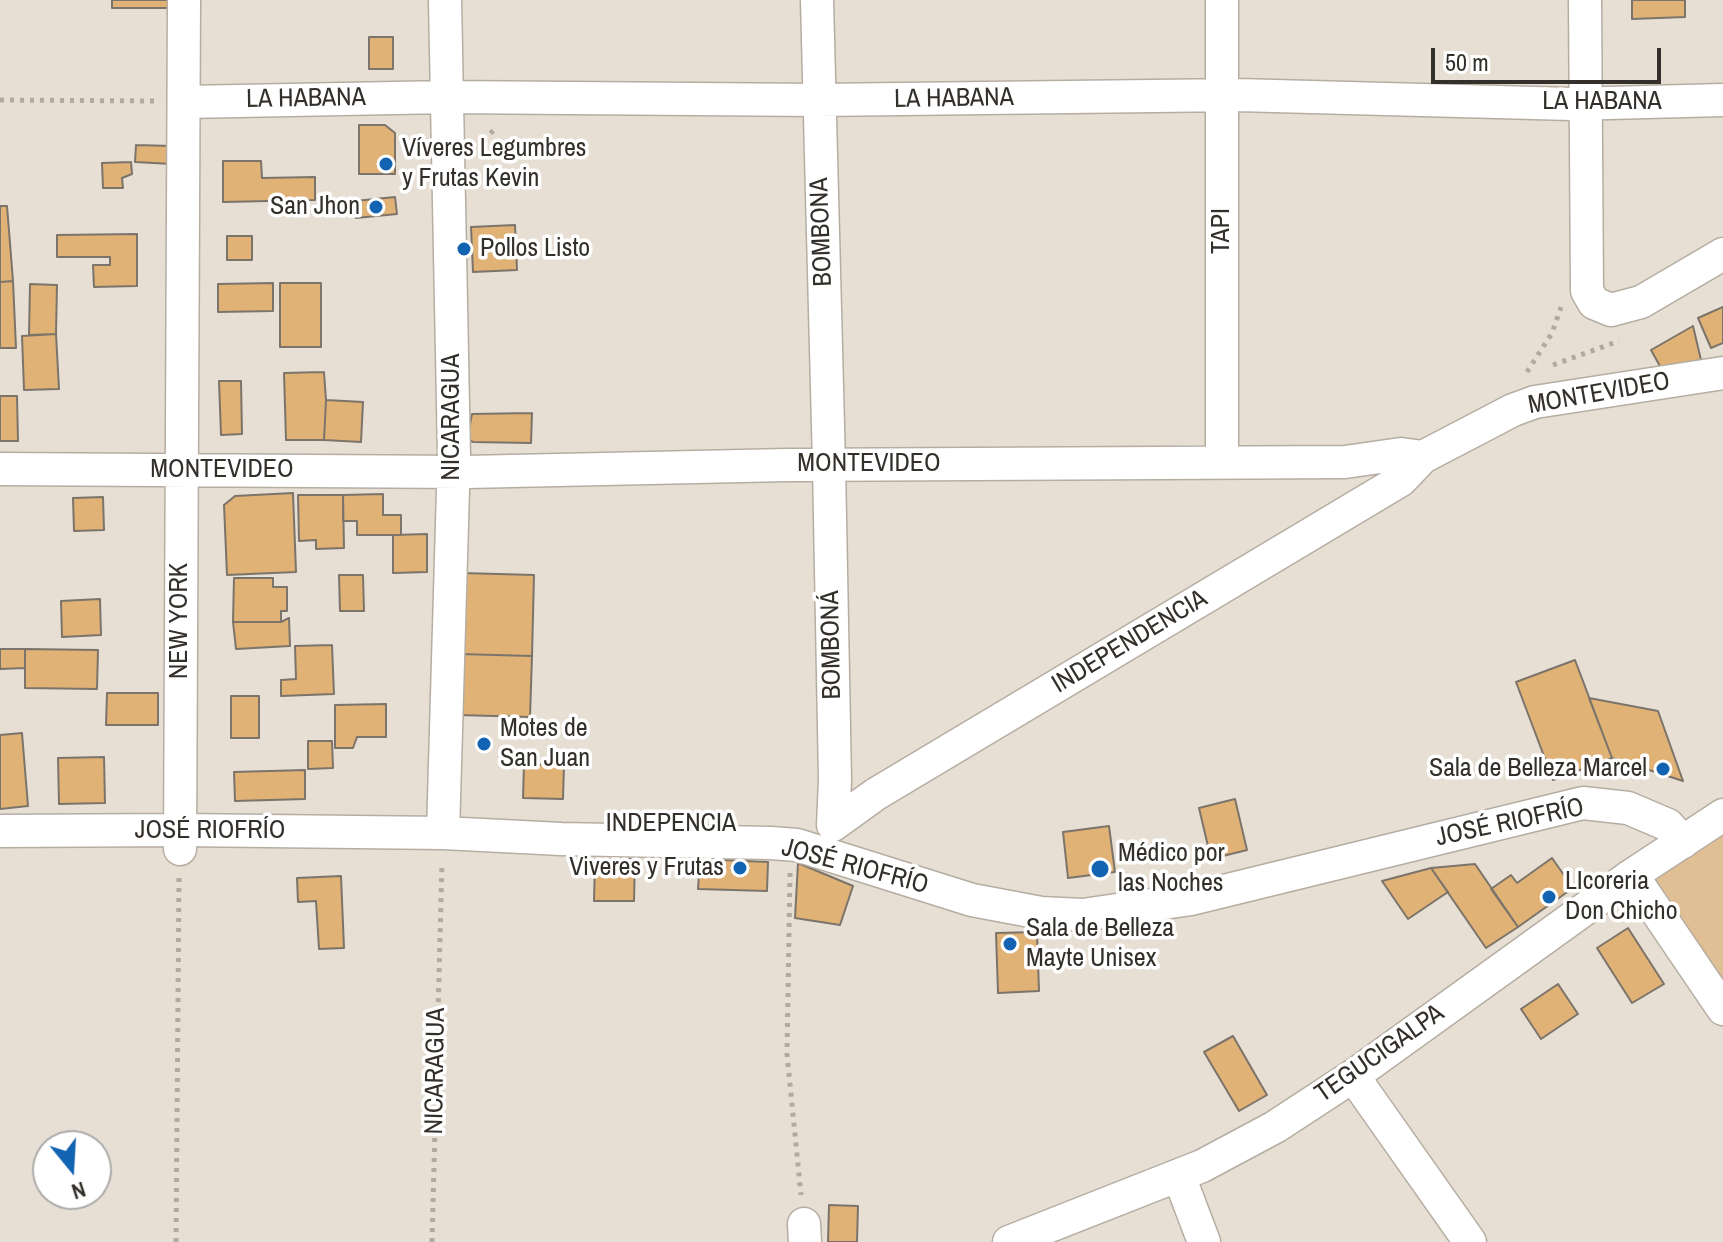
<!DOCTYPE html>
<meta charset="utf-8">
<style>
body{margin:0}
#map{position:relative;width:1723px;height:1242px;overflow:hidden;background:#e8dfd4;font-family:"Archivo Narrow",sans-serif}
canvas{display:block}
.north{position:absolute;left:32px;top:1130px;width:80px;height:80px;box-sizing:border-box;background:#fff;border:2px solid #adacaa;border-radius:50%;rotate:162deg;font-size:22px;font-weight:700;line-height:32px;text-align:center;color:#332f2b}
.north::after{content:'';display:block;margin:auto;width:28px;height:36px;background:#1263b1;clip-path:polygon(50% 0,100% 100%,50% 72%,0 100%)}
.scale{position:absolute;left:1431px;top:48px;width:230px;height:36px;box-sizing:border-box;border:4px solid #332f2b;border-top:0;padding-left:10px;font-size:24px;line-height:28px;white-space:nowrap;color:#332f2b;-webkit-text-stroke:6px #fff;paint-order:stroke}
</style>
<div id="map">
<canvas width="1723" height="1242"></canvas>
<div class="north">N</div>
<div class="scale">50 m</div>
</div>
<script>
const c = document.querySelector('canvas').getContext('2d');
c.lineJoin = 'round';
function fill(path, color) { c.fillStyle = color; c.fill(path, 'evenodd'); }
const poly = rows => new Path2D(rows.map(r => 'M' + r).join(''));
function strokePath(path, color, width, dash) { c.strokeStyle = color; c.lineWidth = width; c.lineCap = dash ? 'butt' : 'round'; c.setLineDash(dash || []); c.stroke(path); }
function write(font, color, halo, rows, align = 'center') {
  c.font = font + ' "Archivo Narrow",sans-serif'; c.lineWidth = 7; c.setLineDash([]); c.textBaseline = 'middle'; c.strokeStyle = halo; c.fillStyle = color; for (const [text, x, y, turn = 0] of rows) {
    c.save(); c.translate(x, y); c.rotate((+turn || 0) * Math.PI / 180); c.textAlign = isNaN(turn) ? turn : align; if (halo) c.strokeText(text, 0, 0); c.fillText(text, 0, 0); c.restore();
  }
}
const green = poly([
 [1723,818,1723,978,1721,982,1641,874]
]);
const building = poly([
 [112,0,169,0,169,8,112,8,112,0],
 [1632,0,1685,0,1685,17,1632,19,1632,0],
 [369,37,393,37,393,69,369,69,369,37],
 [359,125,385,125,395,133,395,174,359,174,359,125],
 [136,145,172,146,172,164,135,162,136,145],
 [223,161,261,161,262,178,315,177,315,200,223,202,223,161],
 [131,162,132,174,122,178,123,188,103,188,102,163,131,162],
 [395,197,397,214,356,218,355,201,395,197],
 [0,206,7,206,13,281,0,282,0,206],
 [515,225,517,270,473,272,471,227,515,225],
 [137,234,137,286,94,287,93,265,110,265,110,257,57,257,57,235,137,234],
 [227,236,252,236,252,260,227,260,227,236],
 [13,281,16,348,0,348,0,282,13,281],
 [273,283,273,311,218,312,218,284,273,283],
 [280,283,321,283,321,347,280,347,280,283],
 [30,284,57,285,56,334,29,335,30,284],
 [1723,307,1723,343,1711,348,1698,318,1723,307],
 [1693,326,1701,360,1661,368,1651,350,1693,326],
 [56,334,59,389,24,390,22,336,56,334],
 [324,372,326,400,324,440,286,440,284,373,324,372],
 [219,381,241,381,242,434,221,435,219,381],
 [0,396,17,396,18,441,0,441,0,396],
 [326,400,363,402,361,442,324,440,326,400],
 [532,413,531,443,473,442,467,439,472,414,532,413],
 [293,493,296,572,227,575,224,505,235,496,293,493],
 [383,494,383,515,401,515,401,535,357,535,357,521,343,521,343,495,383,494],
 [298,495,343,495,344,548,316,549,316,540,299,541,298,495],
 [103,497,104,530,74,531,73,498,103,497],
 [427,534,427,572,393,573,393,535,427,534],
 [462,573,534,575,532,656,459,654,462,573],
 [339,575,363,575,364,611,340,611,339,575],
 [234,578,273,578,273,587,287,587,287,611,281,611,281,622,233,622,234,578],
 [100,599,101,635,62,637,61,601,100,599],
 [289,618,290,646,236,649,233,622,281,622,289,618],
 [332,645,334,694,281,696,281,680,296,679,295,646,332,645],
 [0,649,25,649,25,668,0,669,0,649],
 [25,649,98,650,97,689,25,688,25,649],
 [459,654,532,656,530,717,458,715,459,654],
 [1575,660,1612,758,1553,780,1516,682,1575,660],
 [107,693,158,693,158,725,106,725,107,693],
 [231,696,259,696,259,738,231,738,231,696],
 [1589,698,1658,711,1683,781,1612,758,1589,698],
 [386,704,386,737,357,737,353,748,335,748,335,705,386,704],
 [22,733,28,806,0,809,0,735,22,733],
 [308,741,332,741,333,768,308,769,308,741],
 [104,757,105,803,59,804,58,758,104,757],
 [524,764,564,765,563,799,523,798,524,764],
 [305,770,305,799,235,801,234,772,305,770],
 [1235,799,1247,850,1211,859,1199,808,1235,799],
 [1109,826,1115,872,1068,878,1063,832,1109,826],
 [1552,858,1573,888,1518,927,1491,889,1511,875,1517,883,1552,858],
 [595,859,635,859,634,901,594,901,595,859],
 [700,859,768,862,767,891,698,889,700,859],
 [798,863,853,886,840,925,795,918,798,863],
 [1475,864,1518,927,1486,948,1431,868,1475,864],
 [1431,868,1448,892,1408,919,1382,881,1431,868],
 [341,876,344,948,319,949,316,901,298,902,297,878,341,876],
 [1628,928,1664,984,1632,1003,1597,948,1628,928],
 [1037,932,1039,991,998,993,996,933,1037,932],
 [1558,984,1578,1014,1541,1039,1521,1009,1558,984],
 [1233,1036,1267,1095,1239,1111,1204,1052,1233,1036],
 [829,1205,858,1206,857,1242,828,1242,829,1205]
]);
const path = poly([
 [0,100,155,101],
 [483,140,495,129],
 [1553,365,1619,341],
 [1527,372,1552,333,1561,307],
 [790,873,787,1054,801,1195],
 [176,1242,179,878],
 [432,1242,442,863]
]);
const minor = poly([
 [817,0,829,465,835,780,833,825],
 [1222,0,1222,462],
 [1585,0,1587,291,1594,303,1611,310,1641,302,1723,254],
 [185,102,447,97,818,100,1237,95,1571,104,1723,100],
 [0,469,466,472,787,465,1345,462,1401,454,1423,457,1513,410,1535,402,1723,373],
 [833,825,876,794,1401,480,1423,457],
 [0,831,180,830,443,833,561,839,771,843,797,845,972,900,1041,913,1083,915,1191,899,1583,803,1628,808,1668,825,1683,842],
 [443,833,454,455,445,0],
 [180,849,184,0],
 [1632,875,1723,1009],
 [1353,1076,1470,1242],
 [1179,1176,1204,1242],
 [804,1224,805,1242],
 [1009,1242,1202,1166,1275,1127,1353,1076,1632,875,1723,815]
]);
const markers = [
 [386,164,8,"#1263b1"],
 [376,207,8,"#1263b1"],
 [464,249,8,"#1263b1"],
 [484,744,8,"#1263b1"],
 [1663,769,8,"#1263b1"],
 [740,868,8,"#1263b1"],
 [1100,869,10,"#1263b1"],
 [1549,897,8,"#1263b1"],
 [1010,944,8,"#1263b1"]
];
const streetNames = [
 ["LA HABANA",306,99,-1],
 ["LA HABANA",954,99,-1],
 ["LA HABANA",1602,102],
 ["TAPI",1222,231,-90],
 ["BOMBONA",822,232,-92],
 ["MONTEVIDEO",1599,394,-10],
 ["NICARAGUA",452,417,-90],
 ["MONTEVIDEO",869,464],
 ["MONTEVIDEO",222,470],
 ["NEW YORK",180,621,-90],
 ["INDEPENDENCIA",1130,642,-31],
 ["BOMBONÁ",832,645,-91],
 ["JOSÉ RIOFRÍO",1510,823,-12],
 ["INDEPENCIA",671,824],
 ["JOSÉ RIOFRÍO",210,831],
 ["JOSÉ RIOFRÍO",855,867,15],
 ["TEGUCIGALPA",1380,1054,-35],
 ["NICARAGUA",436,1071,-89]
];
const poiNames = [
 ["Víveres Legumbres",402,149],
 ["y Frutas Kevin",402,179],
 ["San Jhon",360,207,"right"],
 ["Pollos Listo",480,249],
 ["Motes de",500,729],
 ["San Juan",500,759],
 ["Sala de Belleza Marcel",1647,769,"right"],
 ["Médico por",1118,854],
 ["las Noches",1118,884],
 ["Viveres y Frutas",724,868,"right"],
 ["LIcoreria",1565,882],
 ["Don Chicho",1565,912],
 ["Sala de Belleza",1026,929],
 ["Mayte Unisex",1026,959]
];
fill(green, '#e1bf94');
fill(building, '#e0b276');
strokePath(building, '#7c746a', 2);
strokePath(minor, '#b6ada2', 35);
strokePath(path, '#b1aaa1', 5, [4, 6]);
strokePath(minor, '#fff', 32);
for (const [x, y, r, color] of markers) { const dot = new Path2D(); dot.arc(x, y, r, 0, 2 * Math.PI); c.fillStyle = color; c.fill(dot); strokePath(dot, '#fff', 3); }
write('26px', '#332f2b', '#fff', streetNames);
write('26px', '#332f2b', '#fff', poiNames, 'left');
</script>
